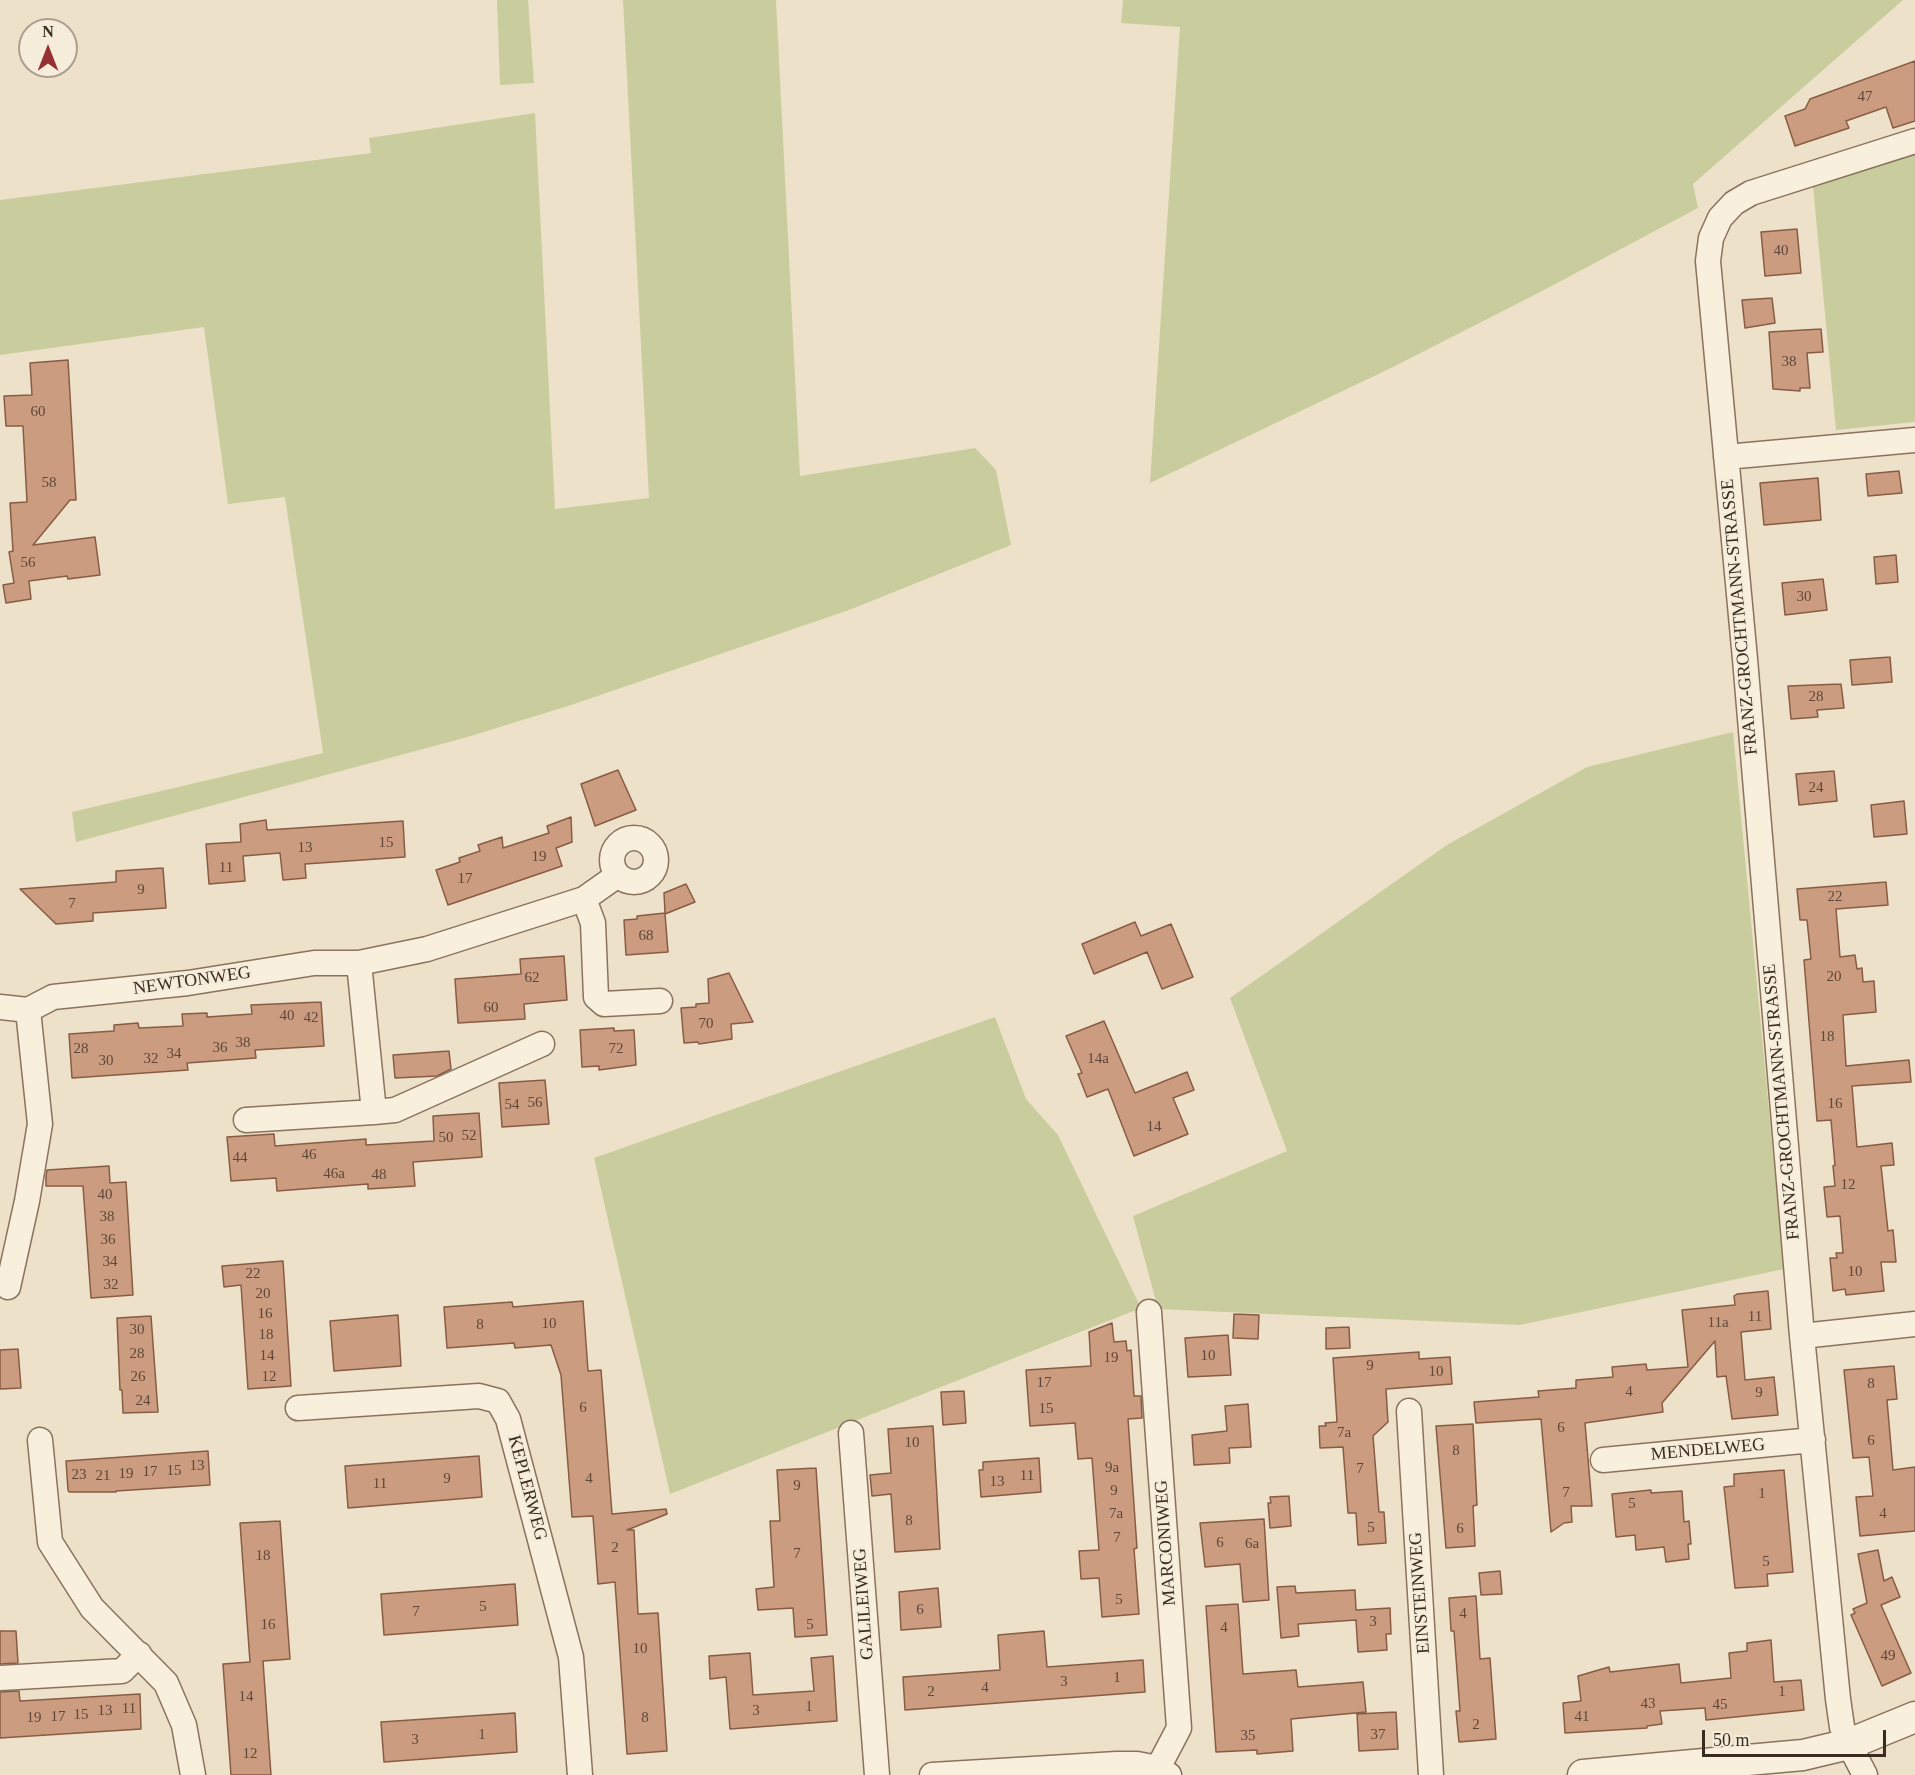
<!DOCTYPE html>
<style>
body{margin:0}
#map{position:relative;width:1915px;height:1775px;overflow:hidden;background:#eee1c9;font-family:"Times New Roman",serif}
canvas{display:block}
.north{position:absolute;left:18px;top:18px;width:60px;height:60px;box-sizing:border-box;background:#f5ecd9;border:2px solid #ab9f8f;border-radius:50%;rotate:0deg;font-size:16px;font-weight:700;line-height:24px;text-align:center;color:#3b2c21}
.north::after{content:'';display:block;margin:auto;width:21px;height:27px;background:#973035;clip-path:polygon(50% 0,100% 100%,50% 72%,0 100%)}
.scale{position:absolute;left:1702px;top:1730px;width:184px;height:27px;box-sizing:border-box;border:3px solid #3b2c21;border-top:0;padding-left:8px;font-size:18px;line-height:21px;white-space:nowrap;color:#3b2c21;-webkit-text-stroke:4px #f5ecd9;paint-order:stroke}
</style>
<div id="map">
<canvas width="1915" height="1775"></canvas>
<div class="north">N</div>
<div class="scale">50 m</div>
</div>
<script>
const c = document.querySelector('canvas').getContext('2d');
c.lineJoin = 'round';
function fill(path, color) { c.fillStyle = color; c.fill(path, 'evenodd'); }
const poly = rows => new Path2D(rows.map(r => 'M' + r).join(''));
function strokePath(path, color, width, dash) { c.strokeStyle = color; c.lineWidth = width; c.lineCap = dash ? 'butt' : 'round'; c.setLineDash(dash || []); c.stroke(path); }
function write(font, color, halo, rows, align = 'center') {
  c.font = font + ' "Times New Roman",serif'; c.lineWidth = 4.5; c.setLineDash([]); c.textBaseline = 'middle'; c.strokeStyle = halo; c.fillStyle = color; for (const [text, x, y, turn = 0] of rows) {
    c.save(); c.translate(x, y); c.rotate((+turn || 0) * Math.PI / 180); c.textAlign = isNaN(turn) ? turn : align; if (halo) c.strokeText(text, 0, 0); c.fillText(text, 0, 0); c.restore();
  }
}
const green = poly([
 [497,0,528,0,534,83,500,85],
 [623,0,776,0,800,476,975,448,996,470,1011,545,849,610,568,706,464,738,76,842,72,812,323,753,285,497,228,504,204,327,0,355,0,200,371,153,369,138,535,113,555,509,649,498],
 [1123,0,1903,0,1693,184,1698,208,1544,290,1395,366,1150,483,1180,27,1121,23],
 [1915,154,1915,422,1836,430,1813,186],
 [1733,732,1784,1269,1520,1325,1158,1309,1133,1216,1287,1151,1230,998,1447,845,1587,767],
 [995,1017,1026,1099,1058,1135,1141,1308,670,1494,594,1158]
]);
const building = poly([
 [1915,61,1915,121,1893,128,1886,107,1846,121,1849,128,1795,146,1785,116,1805,109,1810,99,1915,61],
 [1797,229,1801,273,1765,276,1761,232,1797,229],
 [1772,298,1775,323,1745,328,1742,300,1772,298],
 [1821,329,1823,352,1807,353,1810,388,1800,388,1800,391,1773,389,1769,332,1821,329],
 [68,360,76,500,70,500,33,545,95,537,100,575,68,579,67,576,29,581,31,599,6,603,3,585,14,583,9,552,13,551,10,503,27,502,23,426,6,426,4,396,32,395,30,363,68,360],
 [1899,471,1902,493,1868,496,1866,474,1899,471],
 [1818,478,1821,520,1764,525,1760,483,1818,478],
 [1896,555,1898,582,1876,584,1874,557,1896,555],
 [1823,579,1827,610,1785,615,1782,583,1823,579],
 [1890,657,1892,682,1852,685,1850,660,1890,657],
 [1841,684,1844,708,1817,710,1818,717,1791,719,1788,686,1841,684],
 [618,770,636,810,595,826,581,784,618,770],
 [1834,771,1837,801,1799,805,1796,774,1834,771],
 [1904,801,1907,834,1874,837,1871,805,1904,801],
 [571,817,572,842,556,848,562,866,448,905,436,870,460,862,459,858,480,851,478,845,502,837,503,848,549,833,547,826,571,817],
 [266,820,267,830,403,821,405,857,305,864,306,878,283,880,280,853,243,856,245,881,209,884,206,844,241,842,240,824,266,820],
 [163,868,166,908,93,913,93,921,56,924,20,889,116,882,116,871,163,868],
 [1886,882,1888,905,1836,909,1840,957,1855,955,1857,969,1862,968,1863,982,1874,981,1876,1012,1843,1015,1846,1066,1909,1060,1911,1082,1852,1086,1857,1147,1892,1143,1894,1165,1881,1166,1888,1231,1893,1230,1896,1262,1881,1262,1884,1291,1846,1295,1845,1289,1833,1291,1830,1258,1837,1258,1836,1253,1843,1253,1840,1216,1827,1217,1824,1187,1835,1186,1833,1166,1835,1165,1831,1120,1817,1121,1804,960,1811,959,1807,920,1800,920,1797,889,1886,882],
 [686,884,695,902,665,914,668,952,626,955,624,920,637,919,637,916,665,913,664,893,686,884],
 [1135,922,1141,936,1171,924,1193,977,1162,989,1147,952,1094,974,1082,944,1135,922],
 [564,956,567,1000,524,1004,525,1019,458,1023,455,979,521,974,520,959,564,956],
 [729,973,753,1022,731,1024,732,1039,699,1044,698,1042,684,1043,681,1008,696,1007,696,1004,709,1003,708,979,729,973],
 [321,1002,324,1046,255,1050,256,1058,187,1063,188,1070,72,1078,69,1034,114,1031,114,1025,138,1023,139,1028,183,1026,182,1014,207,1013,207,1017,252,1014,251,1005,321,1002],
 [1104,1021,1135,1093,1187,1072,1194,1090,1173,1098,1188,1134,1134,1156,1108,1089,1087,1097,1078,1074,1082,1073,1066,1036,1104,1021],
 [614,1028,614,1031,634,1030,636,1065,599,1070,599,1066,582,1067,580,1030,614,1028],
 [449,1051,451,1069,437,1076,395,1078,393,1055,449,1051],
 [545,1080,549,1124,502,1127,499,1083,545,1080],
 [479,1113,482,1157,413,1162,415,1186,368,1189,368,1184,277,1191,276,1178,231,1181,227,1137,274,1134,275,1146,366,1139,366,1145,434,1141,433,1116,479,1113],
 [109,1166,110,1183,126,1182,133,1295,91,1298,83,1186,46,1186,46,1176,47,1170,109,1166],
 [283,1261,291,1386,248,1389,241,1285,224,1287,222,1266,283,1261],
 [1768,1291,1771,1329,1741,1332,1745,1380,1774,1377,1778,1415,1732,1419,1726,1376,1717,1377,1715,1341,1662,1403,1663,1412,1585,1423,1592,1506,1571,1506,1572,1522,1564,1523,1551,1532,1541,1419,1476,1423,1474,1402,1539,1397,1538,1391,1576,1388,1576,1380,1613,1377,1612,1367,1646,1364,1647,1370,1688,1367,1682,1310,1735,1305,1734,1296,1737,1294,1768,1291],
 [583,1301,588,1371,601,1370,612,1514,666,1509,667,1514,627,1530,634,1530,638,1614,658,1613,667,1751,627,1754,615,1582,598,1584,593,1516,572,1517,561,1375,551,1345,515,1348,514,1343,447,1348,444,1307,512,1302,513,1307,583,1301],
 [1234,1314,1259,1315,1258,1339,1233,1338,1234,1314],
 [398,1315,401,1366,334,1371,330,1321,398,1315],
 [151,1316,158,1412,123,1413,122,1390,120,1390,117,1318,151,1316],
 [1112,1323,1114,1342,1126,1341,1127,1351,1131,1350,1134,1396,1141,1396,1142,1418,1128,1419,1137,1548,1134,1549,1139,1614,1102,1617,1099,1578,1081,1579,1079,1551,1099,1550,1092,1458,1078,1459,1075,1423,1030,1426,1026,1370,1091,1366,1089,1332,1112,1323],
 [1349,1327,1350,1348,1326,1349,1326,1328,1349,1327],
 [1228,1335,1231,1375,1188,1377,1185,1338,1228,1335],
 [18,1349,21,1388,0,1389,0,1350,18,1349],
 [1419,1352,1419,1359,1450,1357,1452,1384,1386,1389,1388,1422,1373,1436,1379,1512,1384,1512,1386,1543,1358,1545,1356,1513,1348,1513,1343,1447,1320,1448,1319,1426,1326,1426,1325,1423,1337,1422,1333,1358,1419,1352],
 [1894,1366,1897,1399,1887,1400,1893,1470,1915,1467,1915,1531,1860,1536,1856,1497,1873,1496,1869,1457,1853,1458,1844,1370,1894,1366],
 [964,1391,966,1423,943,1425,941,1392,964,1391],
 [1248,1404,1251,1447,1229,1448,1230,1463,1194,1465,1192,1435,1227,1431,1225,1406,1248,1404],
 [1473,1424,1477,1505,1473,1506,1475,1546,1446,1548,1436,1426,1473,1424],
 [933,1426,940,1549,895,1552,891,1494,872,1496,870,1475,891,1473,888,1429,933,1426],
 [208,1451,210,1485,116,1491,116,1492,69,1492,68,1490,66,1461,208,1451],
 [479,1456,482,1497,348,1508,345,1466,479,1456],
 [1039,1458,1041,1492,981,1497,979,1470,983,1470,983,1462,1039,1458],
 [816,1468,827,1635,795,1637,793,1608,758,1610,756,1589,774,1587,770,1521,780,1521,777,1470,816,1468],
 [1784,1470,1793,1572,1767,1574,1768,1586,1735,1588,1724,1487,1734,1486,1734,1474,1784,1470],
 [1651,1490,1651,1493,1682,1491,1684,1522,1689,1521,1691,1544,1688,1544,1689,1559,1666,1562,1664,1547,1636,1550,1635,1535,1616,1537,1612,1494,1651,1490],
 [1289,1496,1291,1526,1270,1528,1268,1503,1271,1503,1270,1497,1289,1496],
 [1264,1519,1269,1600,1243,1602,1240,1564,1205,1567,1200,1523,1264,1519],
 [280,1521,290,1659,263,1661,271,1775,231,1775,223,1664,250,1662,240,1523,280,1521],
 [1878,1550,1884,1581,1892,1577,1900,1597,1881,1605,1911,1673,1882,1686,1851,1615,1855,1613,1853,1609,1867,1603,1858,1554,1878,1550],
 [1500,1571,1502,1594,1481,1595,1479,1573,1500,1571],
 [515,1584,518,1625,384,1635,381,1594,515,1584],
 [1295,1586,1296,1593,1355,1590,1356,1610,1390,1608,1391,1634,1386,1634,1387,1650,1358,1652,1356,1620,1298,1624,1299,1636,1281,1638,1277,1587,1295,1586],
 [938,1588,941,1627,901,1630,899,1592,938,1588],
 [1476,1596,1480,1659,1490,1658,1496,1739,1459,1742,1456,1711,1460,1711,1454,1631,1451,1631,1449,1598,1476,1596],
 [1238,1604,1243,1674,1296,1670,1298,1687,1363,1682,1366,1712,1291,1719,1293,1751,1257,1754,1257,1750,1216,1752,1206,1606,1238,1604],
 [0,1631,16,1631,18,1663,0,1664,0,1631],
 [1044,1631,1047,1667,1143,1660,1145,1692,905,1710,903,1677,1000,1670,998,1635,1044,1631],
 [1771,1640,1774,1682,1801,1680,1804,1710,1706,1720,1705,1708,1660,1711,1662,1724,1647,1726,1647,1728,1565,1733,1563,1703,1581,1701,1578,1676,1609,1667,1610,1672,1679,1664,1681,1683,1731,1678,1729,1653,1747,1651,1747,1643,1771,1640],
 [750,1653,753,1695,814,1691,811,1658,833,1656,837,1721,730,1729,726,1677,710,1679,709,1656,750,1653],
 [19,1691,20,1701,140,1694,141,1729,0,1738,0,1692,19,1691],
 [1396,1712,1398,1749,1359,1751,1357,1714,1396,1712],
 [515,1713,517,1752,384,1762,381,1722,515,1713]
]);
const minor = poly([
 [1726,457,1915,440],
 '612 860a22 22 0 1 1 44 0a22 22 0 1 1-44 0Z',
 [584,899,593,923,596,997,604,1004,660,1001],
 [0,1007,28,1010,53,997,188,983,314,963,359,963,427,949,584,899,618,875],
 [374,1112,395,1110,542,1044],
 [246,1120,374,1112,359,963],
 [8,1287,27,1201,40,1124,28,1010],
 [1149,1312,1179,1728,1158,1768],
 [1802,1336,1915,1324],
 [298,1408,479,1396,498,1401,508,1419,571,1657,580,1775],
 [1409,1411,1431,1775],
 [851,1433,877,1775],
 [40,1440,50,1542,92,1608,166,1683,184,1725,193,1775],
 [1603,1460,1813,1440],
 [0,1678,122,1671,139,1654],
 [932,1775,1117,1764,1137,1764,1158,1768,1169,1775],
 [1865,1775,1849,1744,1842,1727,1838,1699,1802,1336,1745,659,1708,261,1711,238,1720,218,1734,203,1751,193,1915,141]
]);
const tertiary = poly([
 [1583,1775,1803,1755,1849,1744,1915,1717]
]);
const numberNames = [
 ["47",1865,97],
 ["40",1781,251],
 ["38",1789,362],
 ["60",38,412],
 ["58",49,483],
 ["56",28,563],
 ["30",1804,597],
 ["28",1816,697],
 ["24",1816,788],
 ["15",386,843],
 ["13",305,848],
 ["19",539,857],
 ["11",226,868],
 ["17",465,879],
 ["9",141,890],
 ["22",1835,897],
 ["7",72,904],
 ["68",646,936],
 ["20",1834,977],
 ["62",532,978],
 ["60",491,1008],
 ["40",287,1016],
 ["42",311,1018],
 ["70",706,1024],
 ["18",1827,1037],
 ["38",243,1043],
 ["36",220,1048],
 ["28",81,1049],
 ["72",616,1049],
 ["34",174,1054],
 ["32",151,1059],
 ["14a",1098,1059],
 ["30",106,1061],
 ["56",535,1103],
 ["16",1835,1104],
 ["54",512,1105],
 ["14",1154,1127],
 ["52",469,1136],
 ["50",446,1138],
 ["46",309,1155],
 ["44",240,1158],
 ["46a",334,1174],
 ["48",379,1175],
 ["12",1848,1185],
 ["40",105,1195],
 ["38",107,1217],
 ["36",108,1240],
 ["34",110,1262],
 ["10",1855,1272],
 ["22",253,1274],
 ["32",111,1285],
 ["20",263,1294],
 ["16",265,1314],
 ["11",1755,1317],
 ["11a",1718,1323],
 ["10",549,1324],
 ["8",480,1325],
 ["30",137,1330],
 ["18",266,1335],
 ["28",137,1354],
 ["14",267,1356],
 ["10",1208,1356],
 ["19",1111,1358],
 ["9",1370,1366],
 ["10",1436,1372],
 ["26",138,1377],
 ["12",269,1377],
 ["17",1044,1383],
 ["8",1871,1384],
 ["4",1629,1392],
 ["9",1759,1393],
 ["24",143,1401],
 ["6",583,1408],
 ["15",1046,1409],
 ["6",1561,1428],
 ["7a",1344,1433],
 ["6",1871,1441],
 ["10",912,1443],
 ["8",1456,1451],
 ["13",197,1466],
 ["9a",1112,1468],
 ["7",1360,1469],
 ["15",174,1471],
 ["17",150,1472],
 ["19",126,1474],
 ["23",79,1475],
 ["21",103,1476],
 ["11",1027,1476],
 ["9",447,1479],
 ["4",589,1479],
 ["13",997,1482],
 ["11",380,1484],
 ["9",797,1486],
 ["9",1114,1491],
 ["7",1566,1493],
 ["1",1762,1494],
 ["5",1632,1504],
 ["7a",1116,1514],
 ["4",1883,1514],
 ["8",909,1521],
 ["5",1371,1528],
 ["6",1460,1529],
 ["7",1117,1538],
 ["6",1220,1543],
 ["6a",1252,1544],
 ["2",615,1548],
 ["7",797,1554],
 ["18",263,1556],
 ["5",1766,1562],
 ["5",1119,1600],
 ["5",483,1607],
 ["6",920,1610],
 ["7",416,1612],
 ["4",1463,1614],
 ["3",1373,1622],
 ["16",268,1625],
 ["5",810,1625],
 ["4",1224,1628],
 ["10",640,1649],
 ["49",1888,1656],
 ["1",1117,1678],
 ["3",1064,1682],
 ["4",985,1688],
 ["2",931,1692],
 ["1",1782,1692],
 ["14",246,1697],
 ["43",1648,1704],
 ["45",1720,1705],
 ["1",809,1707],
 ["11",129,1709],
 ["13",105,1711],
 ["3",756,1711],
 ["15",81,1715],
 ["17",58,1717],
 ["41",1582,1717],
 ["19",34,1718],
 ["8",645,1718],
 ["2",1476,1725],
 ["1",482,1735],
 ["37",1378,1735],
 ["35",1248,1736],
 ["3",415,1740],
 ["12",250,1754]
];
const streetNames = [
 ["FRANZ-GROCHTMANN-STRASSE",1740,617,-95],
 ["NEWTONWEG",192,981,-8],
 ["FRANZ-GROCHTMANN-STRASSE",1782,1102,-95],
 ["MENDELWEG",1708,1450,-5],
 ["KEPLERWEG",527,1488,75],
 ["MARCONIWEG",1166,1543,-94],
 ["EINSTEINWEG",1420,1593,-94],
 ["GALILEIWEG",864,1604,-94]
];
fill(green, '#c9cc9d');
fill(building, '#cb9c80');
strokePath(building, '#885c44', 1.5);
strokePath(minor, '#8a735e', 27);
strokePath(tertiary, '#8a735e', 33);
strokePath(minor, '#f8efdd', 24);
strokePath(tertiary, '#f8efdd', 30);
write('15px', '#5f4839', null, numberNames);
write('18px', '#3b2c21', '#f5ecd9', streetNames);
</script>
